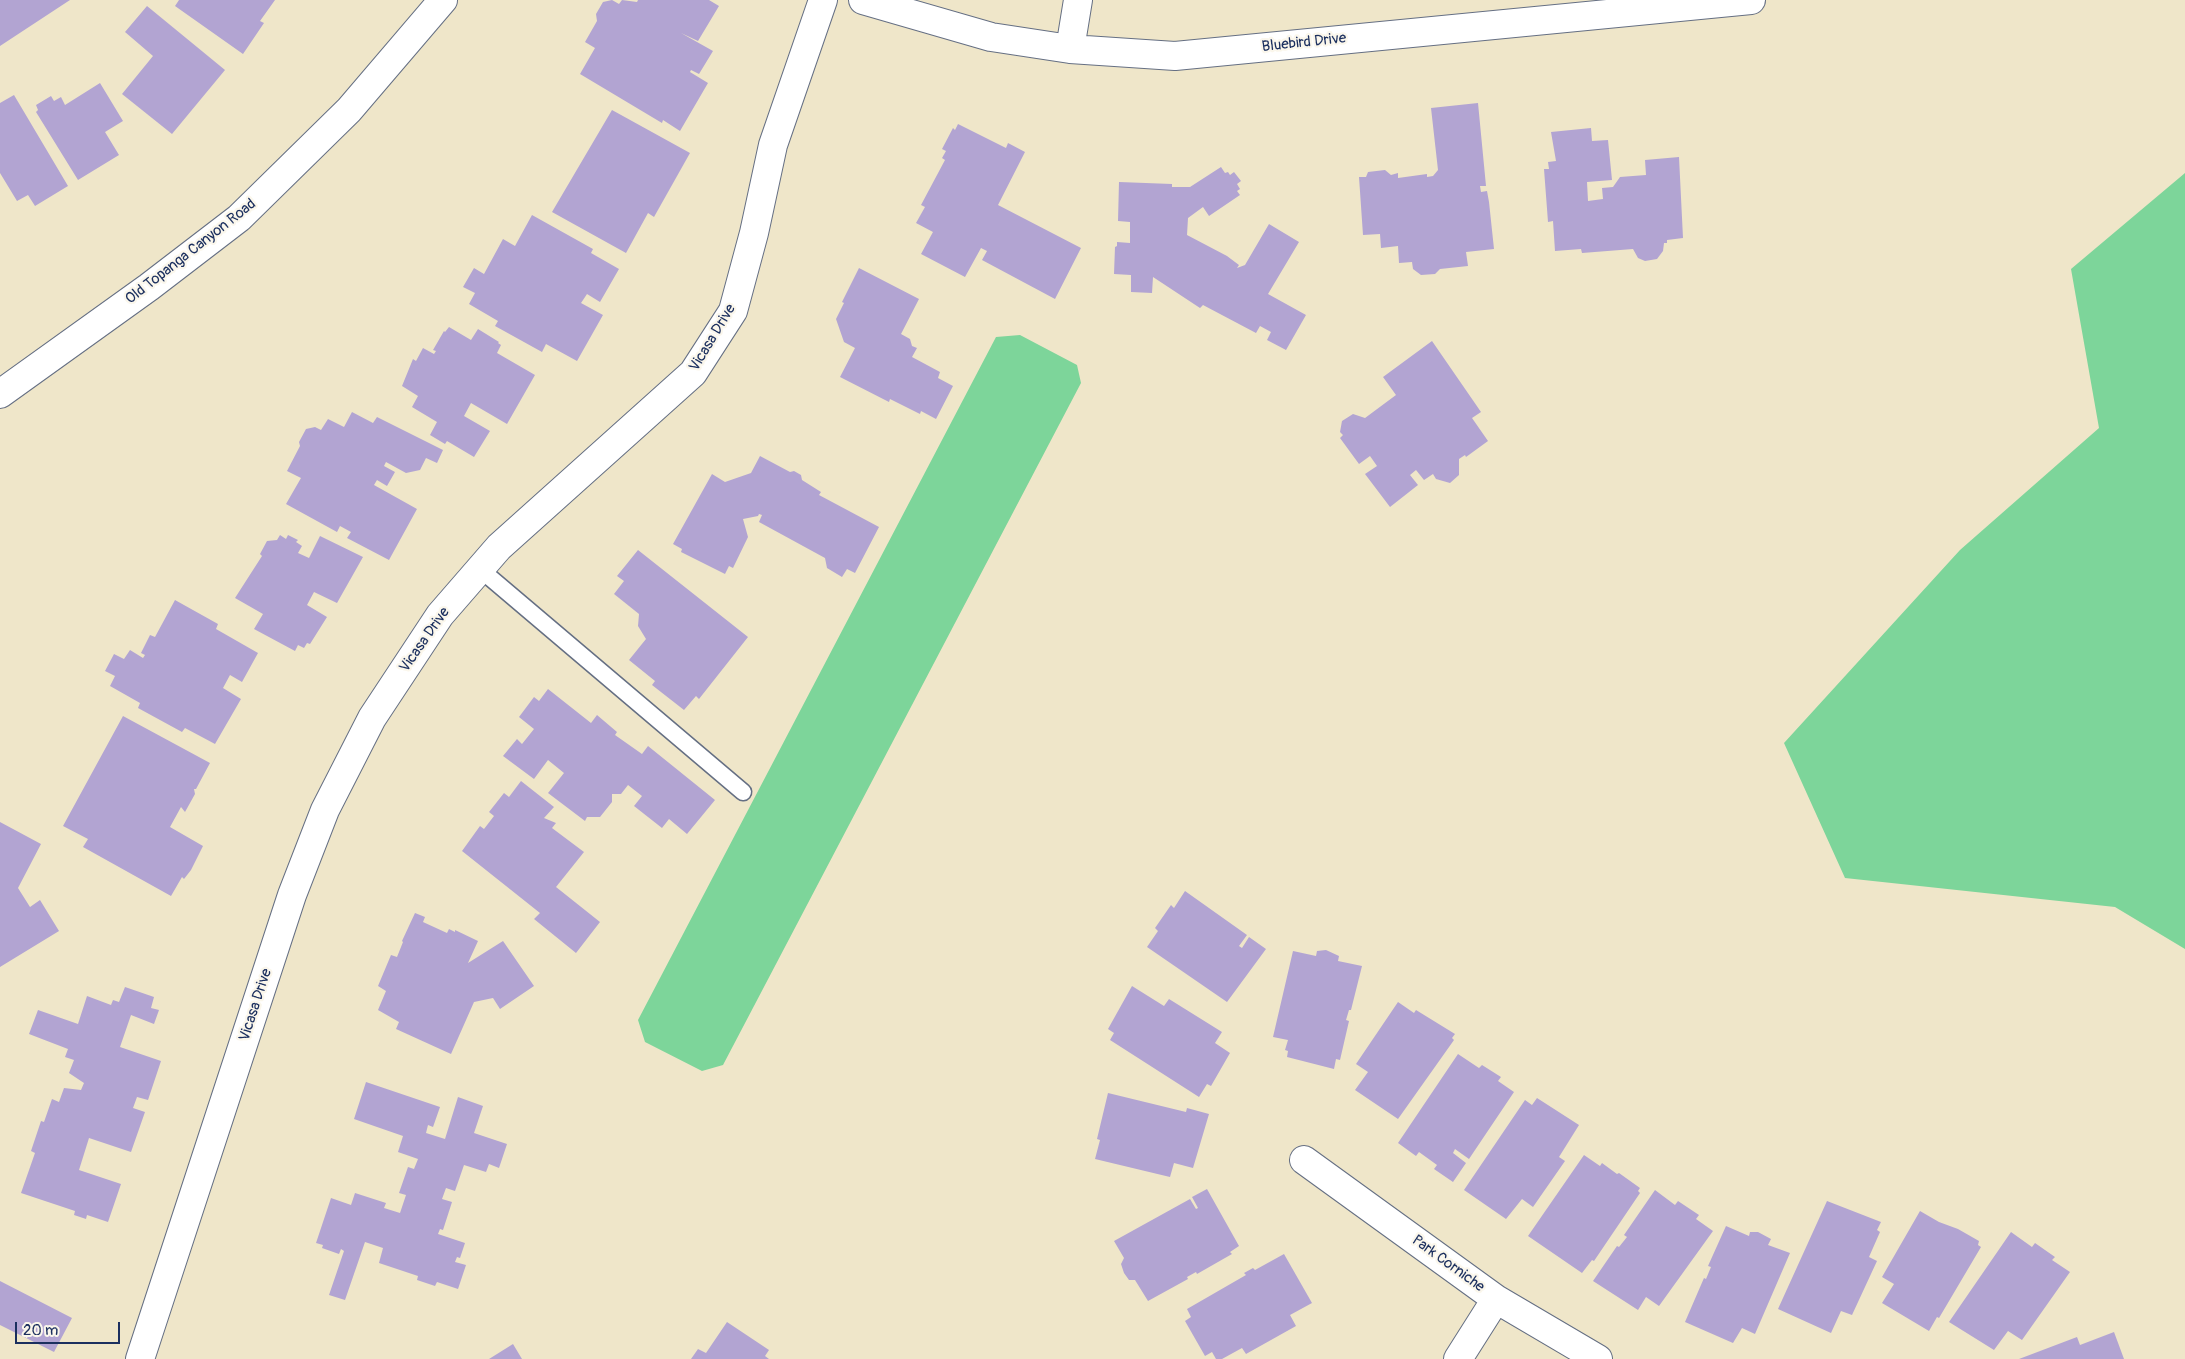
<!DOCTYPE html>
<style>
body{margin:0}
#map{position:relative;width:2185px;height:1359px;overflow:hidden;background:#efe6c9;font-family:Pangolin,sans-serif}
canvas{display:block}
.scale{position:absolute;left:15px;top:1322px;width:105px;height:22px;box-sizing:border-box;border:2px solid #1b2f5e;border-top:0;padding-left:6px;font-size:15px;line-height:18px;white-space:nowrap;color:#1b2f5e;-webkit-text-stroke:4px #fbf7ec;paint-order:stroke}
</style>
<div id="map">
<canvas width="2185" height="1359"></canvas>
<div class="scale">20 m</div>
</div>
<script>
const c = document.querySelector('canvas').getContext('2d');
c.lineJoin = 'round';
function fill(path, color) { c.fillStyle = color; c.fill(path, 'evenodd'); }
const poly = rows => new Path2D(rows.map(r => 'M' + r).join(''));
function strokePath(path, color, width, dash) { c.strokeStyle = color; c.lineWidth = width; c.lineCap = dash ? 'butt' : 'round'; c.setLineDash(dash || []); c.stroke(path); }
function write(font, color, halo, rows, align = 'center') {
  c.font = font + ' Pangolin,sans-serif'; c.lineWidth = 4.5; c.setLineDash([]); c.textBaseline = 'middle'; c.strokeStyle = halo; c.fillStyle = color; for (const [text, x, y, turn = 0] of rows) {
    c.save(); c.translate(x, y); c.rotate((+turn || 0) * Math.PI / 180); c.textAlign = isNaN(turn) ? turn : align; if (halo) c.strokeText(text, 0, 0); c.fillText(text, 0, 0); c.restore();
  }
}
const green = poly([
 [2185,173,2185,949,2115,907,1845,878,1784,743,1960,550,2099,428,2071,269],
 [1020,335,1077,365,1081,383,723,1065,702,1071,645,1042,638,1020,996,337]
]);
const building = poly([
 [0,0,70,0,0,46],
 [179,0,275,0,260,21,264,23,243,54,175,6],
 [612,0,619,4,622,0,637,2,638,0,709,0,719,6,698,41,681,33,713,51,699,74,691,70,690,72,708,83,680,131,663,120,662,123,580,74,595,48,585,42,597,21,596,14,603,2],
 [147,6,225,70,172,134,122,94,153,56,125,32],
 [100,83,123,121,105,132,119,155,78,180,36,112,38,110,36,105,51,96,54,101,61,97,65,105],
 [14,95,68,186,35,206,28,195,17,201,0,173,0,103],
 [1478,103,1486,186,1480,186,1481,192,1487,191,1489,202,1494,249,1466,252,1468,266,1440,269,1435,274,1421,275,1413,269,1412,262,1399,263,1398,246,1381,248,1380,234,1363,235,1359,177,1366,177,1368,172,1385,170,1391,175,1398,173,1398,178,1427,174,1427,177,1433,176,1438,170,1431,108],
 [612,110,690,153,654,217,648,213,626,253,552,212],
 [958,124,1006,148,1008,143,1025,152,998,205,1081,248,1055,299,982,260,987,251,981,248,965,277,921,254,933,232,916,223,925,207,921,205,945,160,942,158,946,151,942,149,953,128,955,130],
 [1591,128,1592,141,1608,140,1612,180,1587,182,1588,201,1603,199,1602,188,1613,187,1620,177,1646,175,1645,160,1679,157,1683,238,1667,240,1667,243,1664,243,1663,251,1657,259,1645,261,1638,258,1633,249,1582,253,1581,249,1555,251,1553,221,1548,222,1544,169,1549,169,1548,162,1556,161,1551,132],
 [1221,167,1225,173,1228,172,1230,175,1234,172,1241,181,1237,184,1240,189,1237,191,1240,195,1209,216,1203,207,1188,218,1187,235,1227,256,1239,265,1237,268,1245,265,1269,224,1299,242,1268,294,1306,315,1286,350,1267,340,1271,332,1260,326,1256,333,1203,305,1200,308,1153,277,1152,293,1131,292,1131,275,1114,274,1115,247,1117,246,1117,242,1130,243,1130,222,1118,221,1119,182,1172,184,1172,187,1190,187],
 [532,215,593,249,591,253,619,269,600,302,587,294,581,303,603,315,577,361,546,344,542,352,495,326,498,321,469,304,475,293,463,287,474,268,484,274,503,239,515,246],
 [859,268,919,299,901,334,910,339,912,346,917,348,912,357,940,372,938,378,953,386,936,419,921,411,920,414,890,399,889,402,840,377,855,348,844,342,836,319,844,303,842,302],
 [449,327,471,340,478,329,499,342,498,343,501,345,497,353,535,375,507,424,471,403,464,416,490,431,474,457,447,441,445,444,430,435,437,422,412,407,418,396,402,386,413,359,416,361,423,348,434,354,436,351,433,350,444,331,445,332],
 [1432,341,1481,412,1472,418,1488,441,1466,457,1465,455,1459,459,1459,475,1450,483,1436,479,1433,474,1424,480,1416,470,1410,475,1418,485,1390,507,1365,474,1377,466,1370,456,1359,464,1340,438,1343,435,1340,432,1342,421,1353,414,1365,418,1396,395,1383,377],
 [352,412,373,423,377,417,443,450,437,463,426,458,420,470,406,473,386,462,384,466,395,472,387,486,377,480,374,485,417,509,389,560,347,538,351,532,340,526,337,532,286,504,301,478,287,471,300,446,299,442,306,429,315,427,321,430,328,419,344,427],
 [760,456,790,472,794,471,801,475,802,480,821,492,819,495,879,527,855,573,847,569,842,577,827,568,825,558,759,522,762,515,759,514,758,516,743,519,748,537,733,568,729,566,725,574,681,552,682,549,673,544,712,474,725,482,751,473],
 [280,535,286,539,288,535,298,540,296,542,302,546,298,553,309,558,320,536,363,557,337,603,314,592,307,605,327,617,310,644,307,643,304,648,298,645,295,651,254,629,263,614,235,598,262,556,260,554,267,541,277,540],
 [638,550,748,637,699,699,696,696,684,710,652,685,655,681,629,660,646,639,638,626,639,614,614,594,624,581,617,576],
 [175,600,218,624,216,629,258,653,242,682,230,675,223,688,241,699,215,744,185,728,182,732,138,708,140,703,110,686,115,676,105,671,114,654,124,659,130,650,143,658,145,655,141,653,150,635,155,637],
 [548,689,591,723,597,715,617,732,615,735,642,754,648,746,715,800,687,834,669,819,662,828,634,806,642,796,628,785,621,794,612,794,612,802,600,817,587,817,585,821,548,793,564,773,548,760,534,779,503,756,517,739,522,744,534,729,519,717,534,697,539,701],
 [123,716,210,763,196,789,194,789,195,794,185,812,181,807,170,827,203,846,191,870,184,879,182,877,171,896,83,847,88,839,63,826],
 [521,781,554,807,544,818,556,823,552,828,584,852,556,887,600,922,576,953,534,919,540,913,462,851,480,826,484,829,494,816,489,812,504,793,509,797],
 [0,822,41,844,18,888,30,907,40,900,59,931,0,967],
 [1185,891,1247,935,1239,946,1242,948,1249,937,1266,949,1227,1002,1147,947,1158,931,1155,928,1171,905,1174,908],
 [415,913,425,917,423,922,447,933,449,929,455,932,455,930,478,941,468,963,503,941,534,986,500,1009,493,998,474,1002,451,1054,396,1029,399,1022,378,1010,386,991,378,986,391,955,397,957,403,942,402,941],
 [1326,950,1339,956,1338,961,1362,966,1351,1010,1349,1010,1346,1020,1349,1021,1340,1060,1336,1059,1334,1069,1287,1057,1288,1051,1285,1050,1288,1040,1273,1037,1293,951,1316,956,1317,951],
 [1132,986,1164,1006,1169,999,1222,1032,1215,1043,1230,1053,1211,1086,1207,1084,1199,1097,1110,1040,1114,1033,1108,1029],
 [125,987,154,997,151,1008,159,1010,154,1024,131,1015,120,1047,161,1061,148,1100,137,1097,133,1108,145,1112,131,1152,89,1138,79,1170,121,1184,108,1222,87,1215,86,1219,74,1215,75,1211,21,1193,35,1153,31,1151,41,1121,44,1122,52,1099,59,1102,64,1088,81,1090,84,1083,69,1073,74,1060,65,1057,68,1049,29,1034,38,1010,78,1024,87,996,111,1005,113,1000,119,1002],
 [1398,1002,1414,1013,1416,1010,1455,1034,1452,1038,1454,1040,1398,1119,1355,1090,1368,1072,1356,1064],
 [1458,1054,1479,1068,1482,1065,1501,1077,1498,1081,1514,1092,1469,1159,1455,1149,1453,1153,1466,1163,1453,1182,1434,1169,1437,1165,1419,1152,1416,1156,1398,1143],
 [366,1082,440,1107,433,1127,428,1125,426,1133,445,1139,458,1097,483,1106,474,1133,507,1144,499,1168,489,1164,486,1172,464,1165,455,1191,446,1188,442,1199,452,1202,443,1230,440,1229,438,1234,465,1243,460,1258,457,1257,455,1262,466,1265,458,1289,437,1282,435,1286,417,1280,418,1276,379,1263,383,1248,365,1242,345,1300,329,1295,344,1251,341,1249,339,1254,322,1248,323,1245,316,1243,331,1198,351,1205,355,1193,386,1203,384,1208,400,1213,406,1195,399,1193,408,1167,414,1169,418,1159,398,1152,403,1136,354,1119],
 [1108,1093,1186,1112,1187,1108,1209,1114,1193,1168,1174,1163,1170,1177,1095,1159,1100,1140,1097,1139],
 [1537,1098,1579,1125,1559,1157,1565,1161,1533,1207,1522,1199,1506,1219,1464,1190,1525,1100,1532,1105],
 [1584,1155,1600,1166,1602,1163,1617,1174,1619,1173,1640,1188,1638,1191,1640,1193,1594,1261,1592,1260,1582,1273,1528,1236],
 [1207,1189,1239,1246,1230,1252,1232,1254,1197,1274,1196,1272,1187,1277,1188,1279,1148,1301,1135,1280,1129,1280,1124,1273,1121,1264,1124,1258,1114,1241,1190,1199,1196,1209,1198,1208,1192,1197],
 [1655,1190,1675,1205,1678,1201,1699,1215,1696,1219,1713,1231,1659,1306,1646,1297,1638,1310,1593,1281,1617,1246,1619,1247,1627,1237,1624,1235],
 [1827,1201,1881,1222,1877,1230,1880,1232,1869,1257,1877,1261,1852,1315,1841,1311,1831,1333,1778,1309],
 [1920,1211,1939,1222,1958,1229,1979,1241,1978,1245,1981,1247,1939,1318,1937,1317,1929,1331,1882,1303,1894,1284,1882,1277],
 [1726,1226,1749,1236,1750,1232,1758,1232,1771,1239,1768,1245,1790,1253,1755,1334,1742,1328,1733,1343,1685,1322,1704,1278,1706,1279,1711,1267,1708,1266],
 [2011,1232,2032,1247,2035,1243,2055,1257,2052,1260,2070,1272,2022,1340,2008,1331,1994,1350,1949,1322],
 [1284,1254,1312,1303,1290,1315,1296,1326,1246,1354,1242,1348,1222,1359,1216,1359,1212,1352,1205,1356,1185,1321,1191,1317,1187,1309,1246,1275,1244,1273,1253,1268,1255,1270],
 [0,1281,72,1318,54,1352,0,1325],
 [727,1322,769,1350,765,1356,769,1359,691,1359,698,1349,706,1353],
 [2114,1332,2124,1359,2019,1359,2077,1337,2080,1345],
 [513,1344,522,1359,489,1359]
]);
const service = poly([
 [480,569,743,792]
]);
const minor = poly([
 [863,0,991,37,1070,49,1175,56,1751,0],
 [1070,49,1078,0],
 [1304,1160,1496,1299,1598,1359],
 [140,1359,292,895,325,810,372,718,440,615,499,547,693,373,733,311,754,233,773,145,823,0],
 [1458,1359,1496,1299]
]);
const tertiary = poly([
 [0,394,149,287,239,218,349,110,443,0]
]);
const streetNames = [
 ["Bluebird Drive",1304,43,-6],
 ["Old Topanga Canyon Road",191,252,-38],
 ["Vicasa Drive",713,338,-59],
 ["Vicasa Drive",425,640,-55],
 ["Vicasa Drive",256,1005,-72],
 ["Park Corniche",1448,1264,36]
];
fill(green, '#7dd59a');
fill(building, '#b2a4d2');
strokePath(service, '#656f83', 19);
strokePath(minor, '#656f83', 30);
strokePath(tertiary, '#656f83', 30);
strokePath(service, '#fff', 16);
strokePath(minor, '#fff', 28);
strokePath(tertiary, '#fff', 28);
write('15px', '#1b2f5e', '#fbf7ec', streetNames);
</script>
